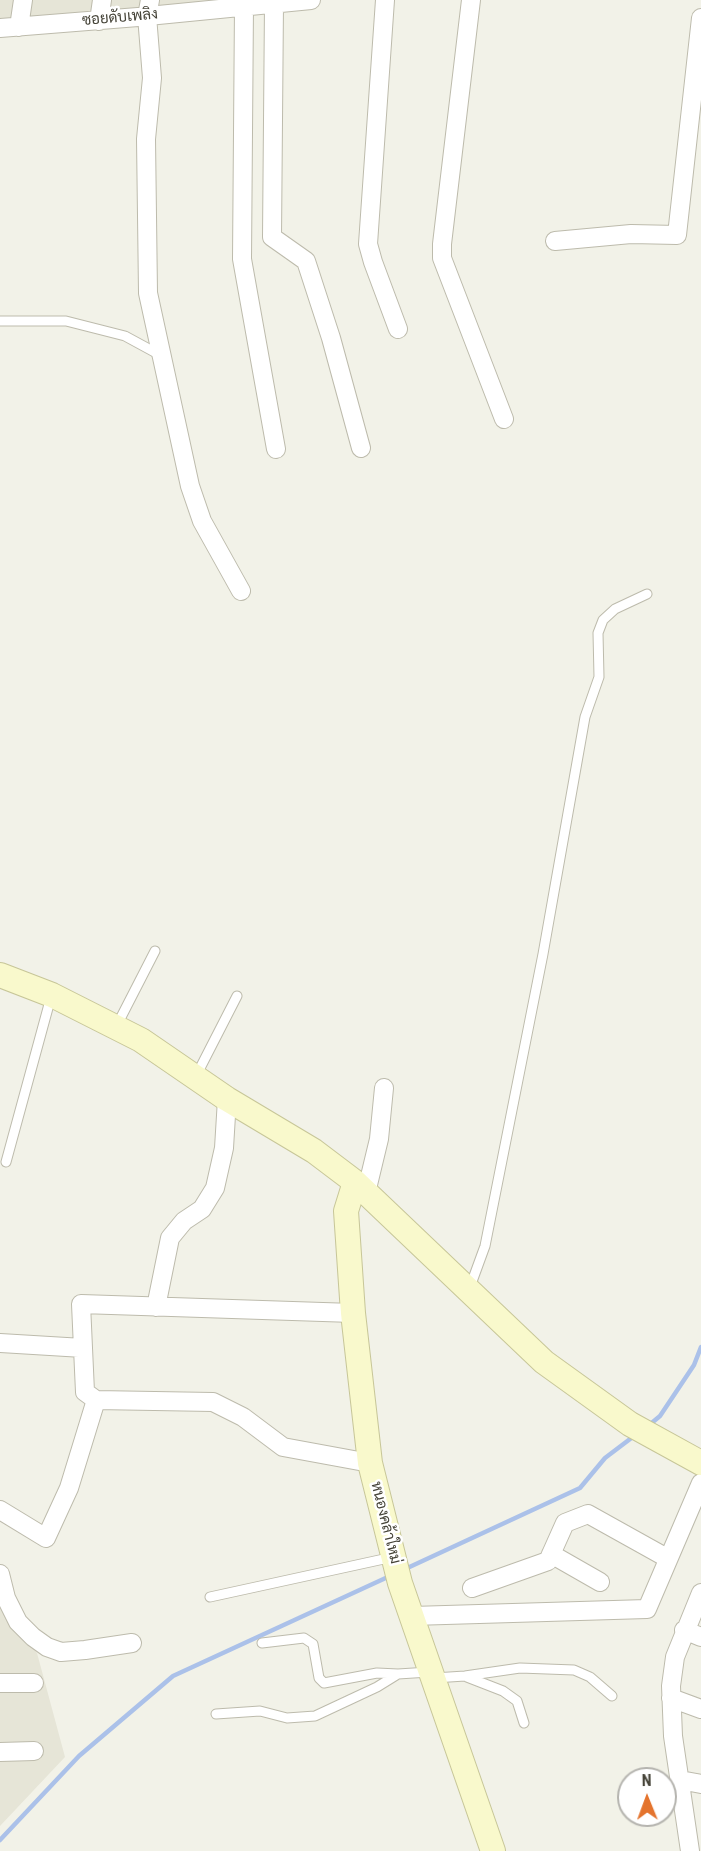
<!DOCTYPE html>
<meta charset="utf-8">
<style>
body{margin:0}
#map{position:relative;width:701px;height:1851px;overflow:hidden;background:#f2f2e8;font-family:"Roboto Condensed",sans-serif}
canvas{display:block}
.north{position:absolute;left:617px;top:1767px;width:60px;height:60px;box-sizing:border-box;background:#fff;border:2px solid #b5b4af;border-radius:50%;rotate:359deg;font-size:16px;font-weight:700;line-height:24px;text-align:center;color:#454338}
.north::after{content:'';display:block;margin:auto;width:21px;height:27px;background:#e4742e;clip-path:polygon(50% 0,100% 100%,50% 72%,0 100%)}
</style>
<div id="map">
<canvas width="701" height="1851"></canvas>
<div class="north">N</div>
</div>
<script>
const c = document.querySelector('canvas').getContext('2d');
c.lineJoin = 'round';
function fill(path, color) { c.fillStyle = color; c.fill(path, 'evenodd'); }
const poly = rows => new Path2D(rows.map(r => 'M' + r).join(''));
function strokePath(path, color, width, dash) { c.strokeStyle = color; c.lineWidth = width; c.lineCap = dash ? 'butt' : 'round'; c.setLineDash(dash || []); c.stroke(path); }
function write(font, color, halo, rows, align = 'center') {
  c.font = font + ' "Roboto Condensed",Sarabun,sans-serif'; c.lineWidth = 5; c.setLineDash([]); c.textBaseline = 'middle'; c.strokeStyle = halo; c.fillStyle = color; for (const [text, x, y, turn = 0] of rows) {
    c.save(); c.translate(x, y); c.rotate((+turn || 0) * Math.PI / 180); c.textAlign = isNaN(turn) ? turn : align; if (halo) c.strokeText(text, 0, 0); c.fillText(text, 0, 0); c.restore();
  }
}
const residential = poly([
 [0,0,219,0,132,11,0,21],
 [0,1596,4,1612,37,1653,65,1757,0,1826]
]);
const stream = poly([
 [648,1426,660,1416,694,1365,701,1347],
 [403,1570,580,1488,605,1458,634,1436],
 [0,1840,79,1756,173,1676,390,1576]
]);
const lane = poly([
 [0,321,66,321,125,336,160,355],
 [116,1027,155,951],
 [196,1076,237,996],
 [6,1162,51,997],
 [470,1287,485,1246,543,954,585,717,599,677,598,633,603,620,615,609,647,594],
 [210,1597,393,1557],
 [262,1643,304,1638,313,1644,319,1678,324,1683,377,1673,398,1674],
 [467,1677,503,1691,517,1701,524,1723],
 [434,1678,465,1676,520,1668,574,1670,590,1677,612,1696],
 [216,1714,260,1711,287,1718,315,1716,377,1687,398,1674,429,1672]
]);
const street = poly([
 [150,0,147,16,152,78,146,139,148,293,190,486,202,521,241,591],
 [385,0,368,244,373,262,398,329],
 [471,0,442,244,442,258,504,419],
 [274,4,272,237,306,261,331,338,361,448],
 [244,6,242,259,276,449],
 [99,21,102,0],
 [19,27,23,0],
 [0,28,138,17,311,0],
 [555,241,631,234,677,235,701,18],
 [366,1193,379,1139,384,1088],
 [156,1307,170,1238,184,1221,202,1209,215,1188,224,1148,227,1099],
 [353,1313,81,1304,85,1392,96,1400,213,1402,243,1417,283,1447,370,1463],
 [0,1343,83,1348],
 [0,1510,46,1538,69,1488,96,1400],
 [551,1554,600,1582],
 [0,1574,6,1598,18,1622,33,1637,47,1647,61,1652,85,1650,132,1643],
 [472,1588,548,1561,565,1523,588,1514,667,1558],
 [412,1616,647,1609,701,1483],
 [684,1630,701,1637],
 [0,1683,34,1683],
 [671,1698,701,1709],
 [0,1752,34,1751],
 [680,1780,701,1784],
 [690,1851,673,1736,671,1686,675,1657,701,1593]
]);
const secondary = poly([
 [0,975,52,995,141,1040,227,1099,314,1151,355,1182,544,1362,630,1424,701,1463],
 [355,1182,346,1211,353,1313,370,1463,400,1583,493,1851]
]);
const streetNames = [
 ["ซอยดับเพลิง",120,18,-5],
 ["หนองคล้าใหม่",385,1523,76]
];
fill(residential, '#e6e5d7');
strokePath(stream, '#abc1e9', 4.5);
strokePath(lane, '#bdbbac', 11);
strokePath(street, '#bdbbac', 20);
strokePath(secondary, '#c7c698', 26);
strokePath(lane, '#fff', 9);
strokePath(street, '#fff', 18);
strokePath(secondary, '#f9f9cc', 24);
write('15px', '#454338', '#fff', streetNames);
</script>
